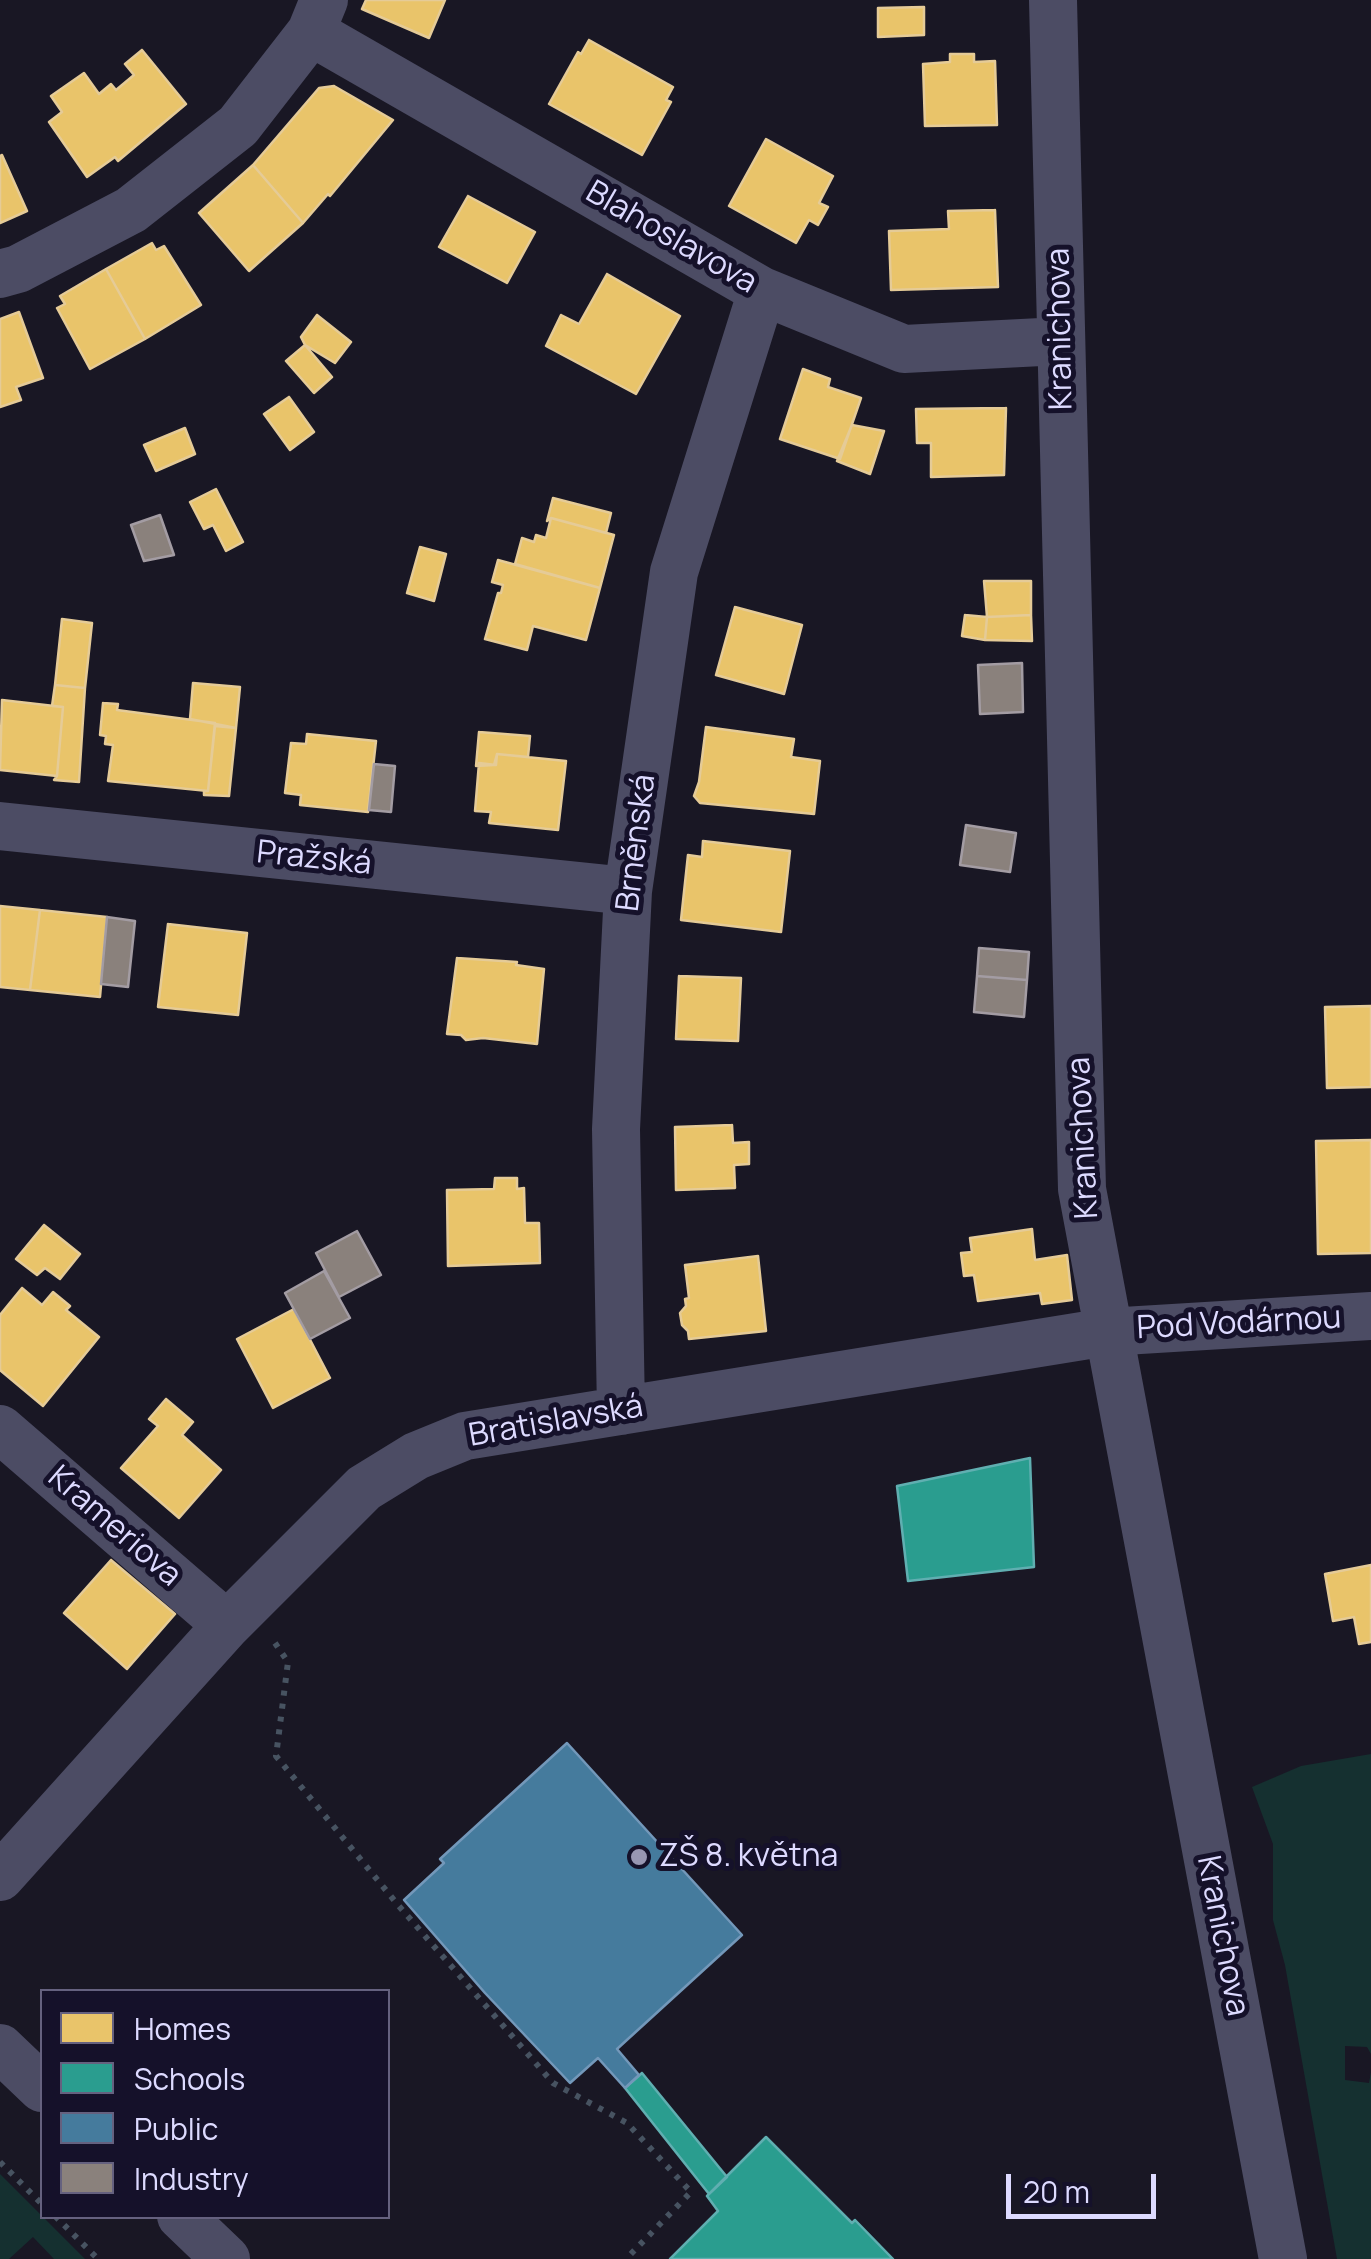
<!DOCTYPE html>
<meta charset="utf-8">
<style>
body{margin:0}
#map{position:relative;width:1371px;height:2259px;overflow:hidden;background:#191724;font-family:Manrope,sans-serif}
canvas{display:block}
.legend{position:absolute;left:40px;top:1989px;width:350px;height:230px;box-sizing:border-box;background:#15112a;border:2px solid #65617f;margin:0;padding:12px 18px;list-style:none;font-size:30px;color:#dddaff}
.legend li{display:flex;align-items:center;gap:20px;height:50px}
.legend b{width:50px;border:2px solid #65617f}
.scale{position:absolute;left:1006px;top:2174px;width:150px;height:45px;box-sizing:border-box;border:5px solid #dddaff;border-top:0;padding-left:12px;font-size:30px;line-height:35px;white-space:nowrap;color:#dddaff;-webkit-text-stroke:8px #15112a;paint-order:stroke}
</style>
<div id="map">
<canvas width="1371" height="2259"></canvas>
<ul class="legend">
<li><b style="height:28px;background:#e9c46a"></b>Homes</li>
<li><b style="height:28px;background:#2a9d8f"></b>Schools</li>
<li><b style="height:28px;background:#457b9d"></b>Public</li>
<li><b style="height:28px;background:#8a817c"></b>Industry</li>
</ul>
<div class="scale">20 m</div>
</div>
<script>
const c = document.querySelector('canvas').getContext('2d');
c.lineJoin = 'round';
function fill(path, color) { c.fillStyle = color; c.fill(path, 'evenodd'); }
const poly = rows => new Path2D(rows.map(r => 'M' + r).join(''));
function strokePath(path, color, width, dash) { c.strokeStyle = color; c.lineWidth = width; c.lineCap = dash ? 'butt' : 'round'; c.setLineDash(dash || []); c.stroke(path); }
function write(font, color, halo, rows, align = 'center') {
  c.font = font + ' Manrope,sans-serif'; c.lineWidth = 10; c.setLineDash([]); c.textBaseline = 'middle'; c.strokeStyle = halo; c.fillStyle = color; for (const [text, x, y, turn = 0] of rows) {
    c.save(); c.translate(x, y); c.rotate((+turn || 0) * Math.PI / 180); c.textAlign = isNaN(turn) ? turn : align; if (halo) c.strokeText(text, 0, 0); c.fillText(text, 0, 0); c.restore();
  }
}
const green = poly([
 [1371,1754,1371,2054,1367,2047,1345,2046,1345,2080,1369,2083,1371,2072,1371,2259,1337,2259,1285,1965,1273,1920,1273,1844,1252,1787,1301,1766],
 [0,2174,85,2259,54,2259,33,2237,9,2259,0,2259]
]);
const homes = poly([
 [366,0,445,0,429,38,362,9,366,0],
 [924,7,924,35,878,37,878,8,924,7],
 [589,40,673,87,666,100,671,102,642,155,549,104,578,52,581,54,589,40],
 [142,50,186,104,118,161,115,157,87,177,49,122,62,112,51,96,84,73,99,94,111,84,116,90,134,75,125,64,142,50],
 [950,54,974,54,974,62,995,61,997,125,925,126,923,64,950,62,950,54],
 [334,86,393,120,330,196,328,194,303,223,253,165,319,88,334,86],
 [766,139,833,176,819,203,828,207,818,225,809,220,796,243,729,206,766,139],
 [2,155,27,211,0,223,0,156,2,155],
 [253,165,303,223,249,271,199,213,253,165],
 [468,196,535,232,507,283,439,247,468,196],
 [995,210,998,287,891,290,889,231,949,229,948,211,995,210],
 [152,243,156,250,164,246,201,305,145,339,106,269,152,243],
 [106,269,145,339,90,369,57,308,65,304,60,296,106,269],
 [607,274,680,316,636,394,546,346,561,315,579,324,607,274],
 [19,312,43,378,16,387,21,400,0,407,0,319,19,312],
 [317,315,351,342,335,363,305,345,301,337,317,315],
 [305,345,332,377,314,393,286,361,305,345],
 [803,369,830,379,828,387,861,398,840,459,780,439,803,369],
 [289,397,314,432,290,450,264,414,289,397],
 [1006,408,1004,475,931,477,931,443,917,443,916,409,1006,408],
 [852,425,884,431,870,474,837,461,852,425],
 [185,428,195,454,156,471,144,445,185,428],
 [216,489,243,542,226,551,213,525,204,529,190,502,216,489],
 [553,498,611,513,606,533,551,518,547,521,553,498],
 [551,518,614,535,600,588,515,564,522,538,534,542,536,535,546,538,551,518],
 [420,547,446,554,434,601,407,593,420,547],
 [498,560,600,588,586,640,533,626,527,650,485,639,498,593,501,593,503,585,492,582,498,560],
 [984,581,1031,581,1031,615,987,617,984,581],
 [735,607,802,625,784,694,716,675,735,607],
 [965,615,987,617,985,640,962,636,965,615],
 [1031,615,1032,641,985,640,987,617,1031,615],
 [62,619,92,623,85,688,55,685,62,619],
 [193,683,240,687,236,728,190,719,193,683],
 [55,685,85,688,79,782,54,780,57,776,63,707,52,706,55,685],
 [2,700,63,707,57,776,0,770,2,700],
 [103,703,118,704,117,710,215,723,208,791,108,781,113,745,105,744,106,736,100,735,103,703],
 [215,726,236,728,229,796,204,795,204,791,208,791,215,726],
 [706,727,794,739,791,757,820,761,814,814,700,803,694,796,699,782,706,727],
 [479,732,530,736,528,757,497,754,494,765,476,766,479,732],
 [307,734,376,741,368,812,300,805,301,795,285,793,291,743,306,744,307,734],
 [497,754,566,761,558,830,489,823,491,812,475,811,479,763,496,765,497,754],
 [703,841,790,851,781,932,681,920,688,855,702,857,703,841],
 [0,906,40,910,30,990,0,987,0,906],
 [40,910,107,917,100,997,30,990,40,910],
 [168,924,247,933,238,1015,158,1007,168,924],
 [457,958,517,962,516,965,544,969,537,1044,483,1038,466,1040,461,1035,447,1034,457,958],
 [679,976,741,978,738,1041,676,1039,679,976],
 [1371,1006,1371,1087,1327,1088,1325,1007,1371,1006],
 [732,1125,733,1143,749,1142,749,1164,734,1165,735,1188,676,1190,675,1127,732,1125],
 [1371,1140,1371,1253,1318,1254,1316,1141,1371,1140],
 [495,1178,517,1178,517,1189,524,1188,525,1223,539,1223,540,1263,448,1266,447,1190,494,1189,495,1178],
 [44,1225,80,1254,60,1279,45,1268,37,1275,16,1259,44,1225],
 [1032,1229,1035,1260,1067,1255,1072,1300,1042,1304,1040,1293,978,1301,974,1275,964,1276,961,1253,972,1252,970,1238,1032,1229],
 [758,1256,766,1331,689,1339,688,1331,682,1325,680,1313,686,1306,685,1299,689,1298,685,1265,758,1256],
 [22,1288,42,1305,53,1292,70,1306,66,1310,99,1337,43,1406,0,1370,0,1315,22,1288],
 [294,1309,330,1378,273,1408,237,1339,294,1309],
 [166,1399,193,1422,182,1435,221,1470,179,1518,121,1468,158,1426,149,1419,166,1399],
 [111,1560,175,1614,127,1669,64,1613,111,1560],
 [1371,1565,1371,1642,1359,1644,1354,1617,1333,1621,1325,1574,1371,1565]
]);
const schools = poly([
 [1030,1458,1034,1567,908,1581,897,1486,1030,1458],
 [642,2073,727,2177,709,2194,625,2088,642,2073],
 [766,2137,852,2223,855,2220,893,2259,670,2259,718,2211,707,2196,766,2137]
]);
const public = poly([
 [567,1743,742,1935,617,2049,639,2075,625,2088,598,2058,570,2083,485,1993,404,1900,444,1863,440,1859,567,1743]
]);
const industry = poly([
 [160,515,174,555,144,561,131,525,160,515],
 [1022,663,1023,712,980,714,978,665,1022,663],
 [374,764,395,766,391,812,369,810,374,764],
 [966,825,1016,833,1010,872,960,865,966,825],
 [107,917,135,921,128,987,101,984,107,917],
 [979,948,1029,952,1027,980,977,976,979,948],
 [977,976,1027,980,1024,1017,974,1012,977,976],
 [357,1231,381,1275,339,1297,316,1253,357,1231],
 [324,1271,350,1318,310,1339,285,1293,324,1271]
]);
const path = poly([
 [275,1643,288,1662,276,1756,398,1905,553,2083,627,2123,691,2192,626,2259],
 [0,2162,42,2204],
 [55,2216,98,2259]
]);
const street = poly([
 [1053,0,1082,1189,1283,2259],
 [311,32,762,291,904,349,1061,341],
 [0,274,18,269,131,210,238,126,311,32,324,0],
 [0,826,628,891],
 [621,1411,616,1129,628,891,674,572,762,291],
 [0,1429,227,1625],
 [0,1877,227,1625,364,1488,416,1456,465,1436,1107,1332,1371,1316],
 [0,2048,42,2088],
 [181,2216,226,2259]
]);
const markers = [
 [639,1857,10,"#9896b2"]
];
const streetNames = [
 ["Blahoslavova",671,238,30],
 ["Kranichova",1061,329,-91],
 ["Brněnská",637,843,-83],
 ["Pražská",314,859,6],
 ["Kranichova",1084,1138,-93],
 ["Pod Vodárnou",1239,1324,-3],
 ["Bratislavská",556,1422,-10],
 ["Krameriova",114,1527,41],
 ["Kranichova",1222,1936,79]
];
const poiNames = [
 ["ZŠ 8. května",659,1857]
];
fill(green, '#153030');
fill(homes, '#e9c46a');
strokePath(homes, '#e5cb97', 2.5);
fill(schools, '#2a9d8f');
strokePath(schools, '#60afb1', 2.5);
fill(public, '#457b9d');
strokePath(public, '#7398ba', 2.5);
fill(industry, '#8a817c');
strokePath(industry, '#a39ca3', 2.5);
strokePath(path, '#475361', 6, [5, 8]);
strokePath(street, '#4c4c64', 48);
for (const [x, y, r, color] of markers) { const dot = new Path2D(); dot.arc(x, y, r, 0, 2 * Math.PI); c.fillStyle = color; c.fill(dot); strokePath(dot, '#15112a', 4); }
write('32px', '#dddaff', '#15112a', streetNames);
write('32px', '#dddaff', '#15112a', poiNames, 'left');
</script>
